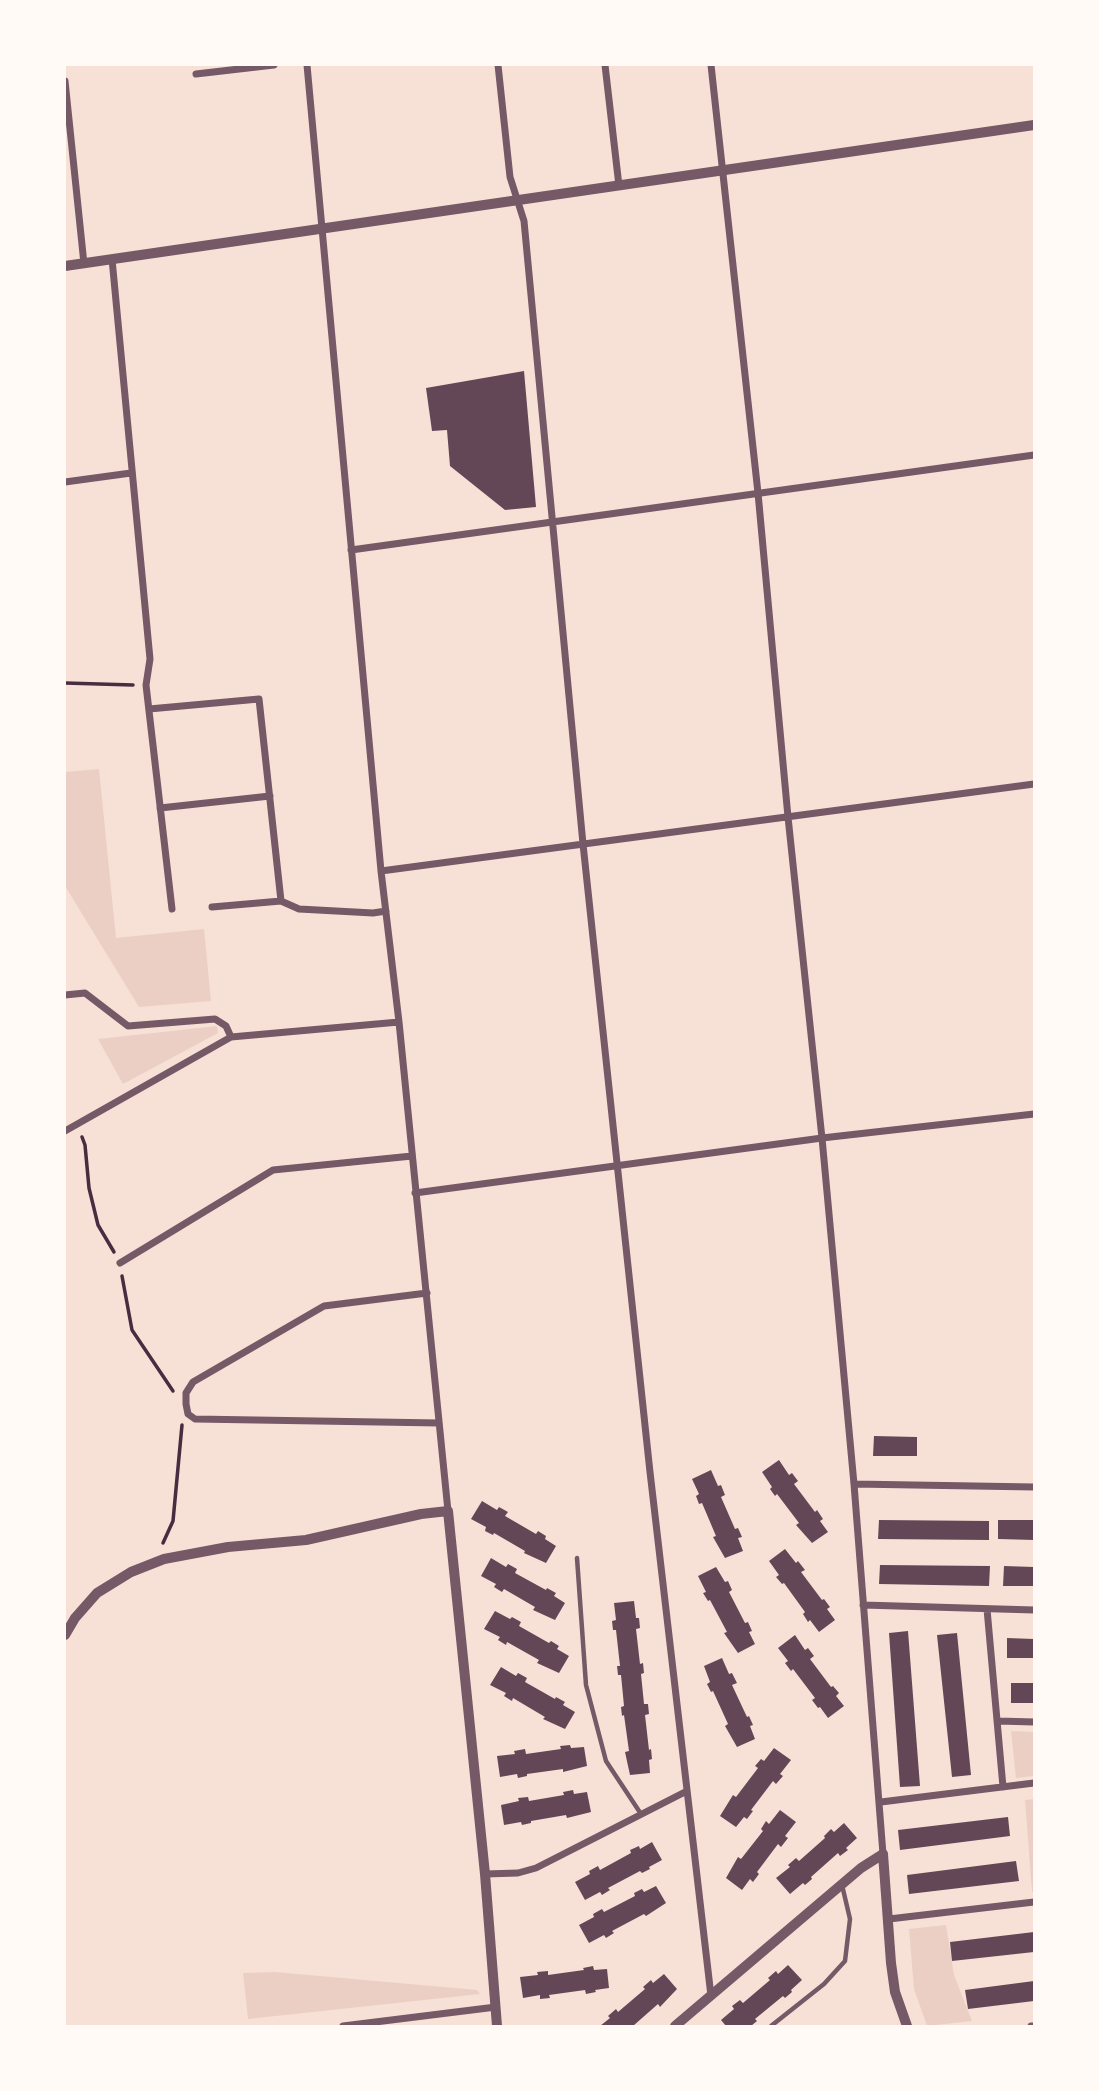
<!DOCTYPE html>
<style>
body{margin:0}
#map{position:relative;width:1099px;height:2091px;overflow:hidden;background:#f7e1d7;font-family:"Open Sans",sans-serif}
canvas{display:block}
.frame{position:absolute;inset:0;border:66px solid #fffaf5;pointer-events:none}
</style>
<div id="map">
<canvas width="1099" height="2091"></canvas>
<div class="frame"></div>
</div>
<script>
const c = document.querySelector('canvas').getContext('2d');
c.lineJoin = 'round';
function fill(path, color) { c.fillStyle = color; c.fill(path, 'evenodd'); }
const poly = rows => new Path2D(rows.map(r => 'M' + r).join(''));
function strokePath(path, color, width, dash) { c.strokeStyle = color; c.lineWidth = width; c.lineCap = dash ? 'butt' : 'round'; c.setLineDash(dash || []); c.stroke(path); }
const green = poly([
 [99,769,116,938,204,929,211,1001,139,1007,65,886,65,772],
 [217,1026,218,1033,123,1084,98,1039],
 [1011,1731,1034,1732,1034,1776,1016,1778],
 [1034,1799,1034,1892,1032,1892,1025,1800],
 [946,1925,954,1975,972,2021,927,2026,914,1989,909,1929],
 [275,1972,477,1990,480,1994,248,2019,243,1973]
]);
const building = poly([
 [524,371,536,507,505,510,450,466,447,430,432,431,426,388],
 [874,1436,917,1437,917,1456,873,1456],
 [779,1460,789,1475,792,1473,798,1481,794,1484,815,1512,817,1510,823,1519,820,1521,828,1532,812,1543,796,1525,799,1523,777,1494,775,1496,770,1489,772,1487,762,1472],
 [711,1470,718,1486,721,1485,725,1495,721,1497,735,1529,738,1528,742,1537,738,1538,743,1551,725,1558,713,1537,716,1536,702,1503,699,1504,696,1496,699,1494,692,1479],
 [482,1501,497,1510,499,1507,508,1512,505,1516,536,1534,538,1531,546,1536,545,1539,556,1546,546,1563,524,1553,525,1551,494,1533,493,1535,485,1531,486,1527,471,1519],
 [879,1520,989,1521,989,1540,878,1539],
 [998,1520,1034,1520,1034,1540,998,1539],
 [785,1549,796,1563,798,1561,805,1570,801,1572,822,1600,824,1599,830,1607,827,1609,835,1620,819,1632,810,1620,808,1622,803,1614,805,1612,784,1583,782,1584,776,1577,779,1575,769,1561],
 [491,1558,506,1567,508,1564,517,1569,515,1573,546,1590,547,1588,556,1593,554,1596,565,1603,555,1620,533,1610,535,1607,504,1589,502,1592,494,1587,496,1584,481,1576],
 [880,1565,990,1566,989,1586,879,1584],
 [1004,1566,1034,1567,1034,1586,1003,1586],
 [716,1567,725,1582,728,1581,732,1590,729,1592,745,1623,748,1622,752,1631,749,1632,755,1644,738,1653,724,1633,727,1632,710,1600,708,1601,703,1593,706,1592,698,1576],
 [634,1601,636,1618,639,1618,640,1628,636,1629,640,1664,643,1663,644,1673,641,1674,644,1704,648,1704,649,1714,645,1715,649,1750,651,1749,652,1759,649,1760,650,1773,630,1775,625,1752,629,1751,624,1715,622,1716,621,1707,624,1706,621,1675,618,1675,617,1666,620,1666,616,1630,613,1630,612,1621,616,1620,614,1603],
 [495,1611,510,1619,512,1617,521,1622,519,1626,549,1643,551,1641,559,1646,557,1649,569,1656,559,1673,537,1663,539,1660,507,1642,506,1645,498,1640,500,1637,484,1629],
 [908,1631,920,1786,900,1787,889,1633],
 [957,1633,971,1775,952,1777,937,1635],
 [795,1635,805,1650,808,1648,814,1656,810,1659,831,1687,833,1686,839,1693,836,1696,844,1706,828,1718,820,1707,818,1708,812,1700,815,1698,793,1669,791,1671,785,1663,788,1661,778,1648],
 [1007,1638,1034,1639,1034,1658,1007,1658],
 [722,1658,729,1674,732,1673,737,1683,732,1685,747,1717,749,1716,753,1725,750,1726,755,1739,737,1747,725,1726,728,1724,713,1691,711,1692,707,1684,710,1682,704,1666],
 [501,1667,516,1676,518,1673,527,1678,525,1682,555,1699,556,1697,565,1702,563,1705,575,1712,565,1729,543,1719,545,1717,513,1698,512,1701,504,1696,506,1693,490,1685],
 [1011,1683,1034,1683,1034,1703,1011,1703],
 [570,1745,571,1748,584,1747,587,1766,563,1772,563,1769,527,1774,527,1776,518,1778,517,1774,500,1777,497,1756,515,1754,514,1751,525,1749,526,1754,561,1749,560,1746],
 [774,1748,791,1760,780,1774,783,1776,776,1784,773,1781,751,1810,753,1811,747,1819,744,1817,736,1827,720,1816,733,1795,736,1797,758,1768,755,1766,761,1759,764,1761],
 [573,1790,574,1794,587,1792,591,1812,567,1818,566,1815,531,1821,531,1823,522,1825,521,1822,504,1825,501,1805,519,1801,518,1798,528,1797,529,1801,564,1795,563,1792],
 [780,1810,796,1822,785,1836,788,1838,781,1847,778,1844,757,1872,759,1874,753,1882,750,1879,742,1890,726,1878,738,1857,741,1859,763,1831,761,1829,766,1821,769,1824],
 [1008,1817,1010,1836,900,1850,898,1830],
 [844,1823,857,1838,846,1848,848,1850,840,1856,838,1853,811,1877,812,1879,805,1885,803,1883,790,1894,776,1878,790,1867,788,1865,796,1858,799,1861,825,1838,824,1836,831,1829,834,1832],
 [652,1842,662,1860,649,1867,650,1869,642,1873,640,1871,608,1888,610,1890,602,1895,600,1892,585,1900,575,1882,590,1874,589,1871,598,1866,600,1870,631,1853,630,1850,639,1846,640,1849],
 [1016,1861,1019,1881,909,1894,907,1875],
 [656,1886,666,1903,646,1916,644,1914,612,1931,614,1933,606,1938,604,1935,589,1943,579,1925,594,1917,593,1914,602,1909,604,1912,635,1896,634,1893,642,1889,644,1892],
 [1034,1932,1034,1952,952,1961,950,1942],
 [788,1965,802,1980,791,1990,792,1992,785,1998,783,1996,755,2019,757,2021,751,2026,726,2026,721,2020,734,2009,732,2006,740,2000,743,2003,770,1980,768,1978,776,1971,778,1974],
 [593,1966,594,1970,607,1969,609,1988,595,1990,596,1992,586,1994,585,1990,549,1995,550,1998,540,1999,540,1995,523,1998,520,1977,538,1975,537,1972,548,1971,548,1975,584,1970,583,1968],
 [664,1974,677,1989,660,2007,658,2004,633,2026,600,2026,610,2018,608,2016,616,2009,618,2012,645,1989,643,1987,651,1980,653,1983],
 [1034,1981,1034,2001,968,2009,965,1990]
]);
const path = poly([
 [65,683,133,685],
 [82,1137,85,1145,89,1188,98,1225,114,1252],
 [122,1276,132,1330,173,1391],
 [163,1543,173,1521,182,1425]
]);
const service = poly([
 [577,1558,586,1685,606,1761,641,1814],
 [771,2026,824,1984,845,1961,850,1919,842,1885]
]);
const minor = poly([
 [307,65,381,871,399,1022,448,1511],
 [498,65,510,177,524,221,583,844,650,1472,711,1996],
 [605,65,619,186],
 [711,65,758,493,788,817,822,1138,854,1484,883,1854],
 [196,74,274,65],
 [65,81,84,264],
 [112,259,150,659,146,685,172,909],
 [65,482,131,473],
 [351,550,1034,455],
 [149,709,259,699,281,901],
 [160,808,270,796],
 [381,871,1034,784],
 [212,907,281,901,299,909,373,913,386,911],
 [65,995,85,993,128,1026,215,1019,226,1026,231,1037],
 [65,1131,231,1037,399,1022],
 [415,1193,822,1138,1034,1114],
 [120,1263,273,1170,412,1156],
 [427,1293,324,1306,193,1382,186,1393,186,1404,188,1414,195,1419,439,1423],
 [854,1484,1034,1487],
 [863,1605,1034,1610],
 [987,1609,1003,1787],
 [998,1721,1034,1722],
 [881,1802,1034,1783],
 [485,1874,518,1873,536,1868,685,1792],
 [889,1919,1034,1902],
 [343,2026,496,2007],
 [1031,2026,1034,2026]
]);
const tertiary = poly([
 [65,266,1034,125],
 [65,1635,75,1618,97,1593,131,1572,164,1559,228,1547,306,1540,421,1514,448,1511,485,1874,497,2026],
 [675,2026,861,1868,883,1854,891,1963,895,1992,907,2026]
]);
fill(green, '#ebcfc5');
fill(building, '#644757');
strokePath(path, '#4a2c40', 3.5);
strokePath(service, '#755966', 4.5);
strokePath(minor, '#755966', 7);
strokePath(tertiary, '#755966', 10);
</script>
